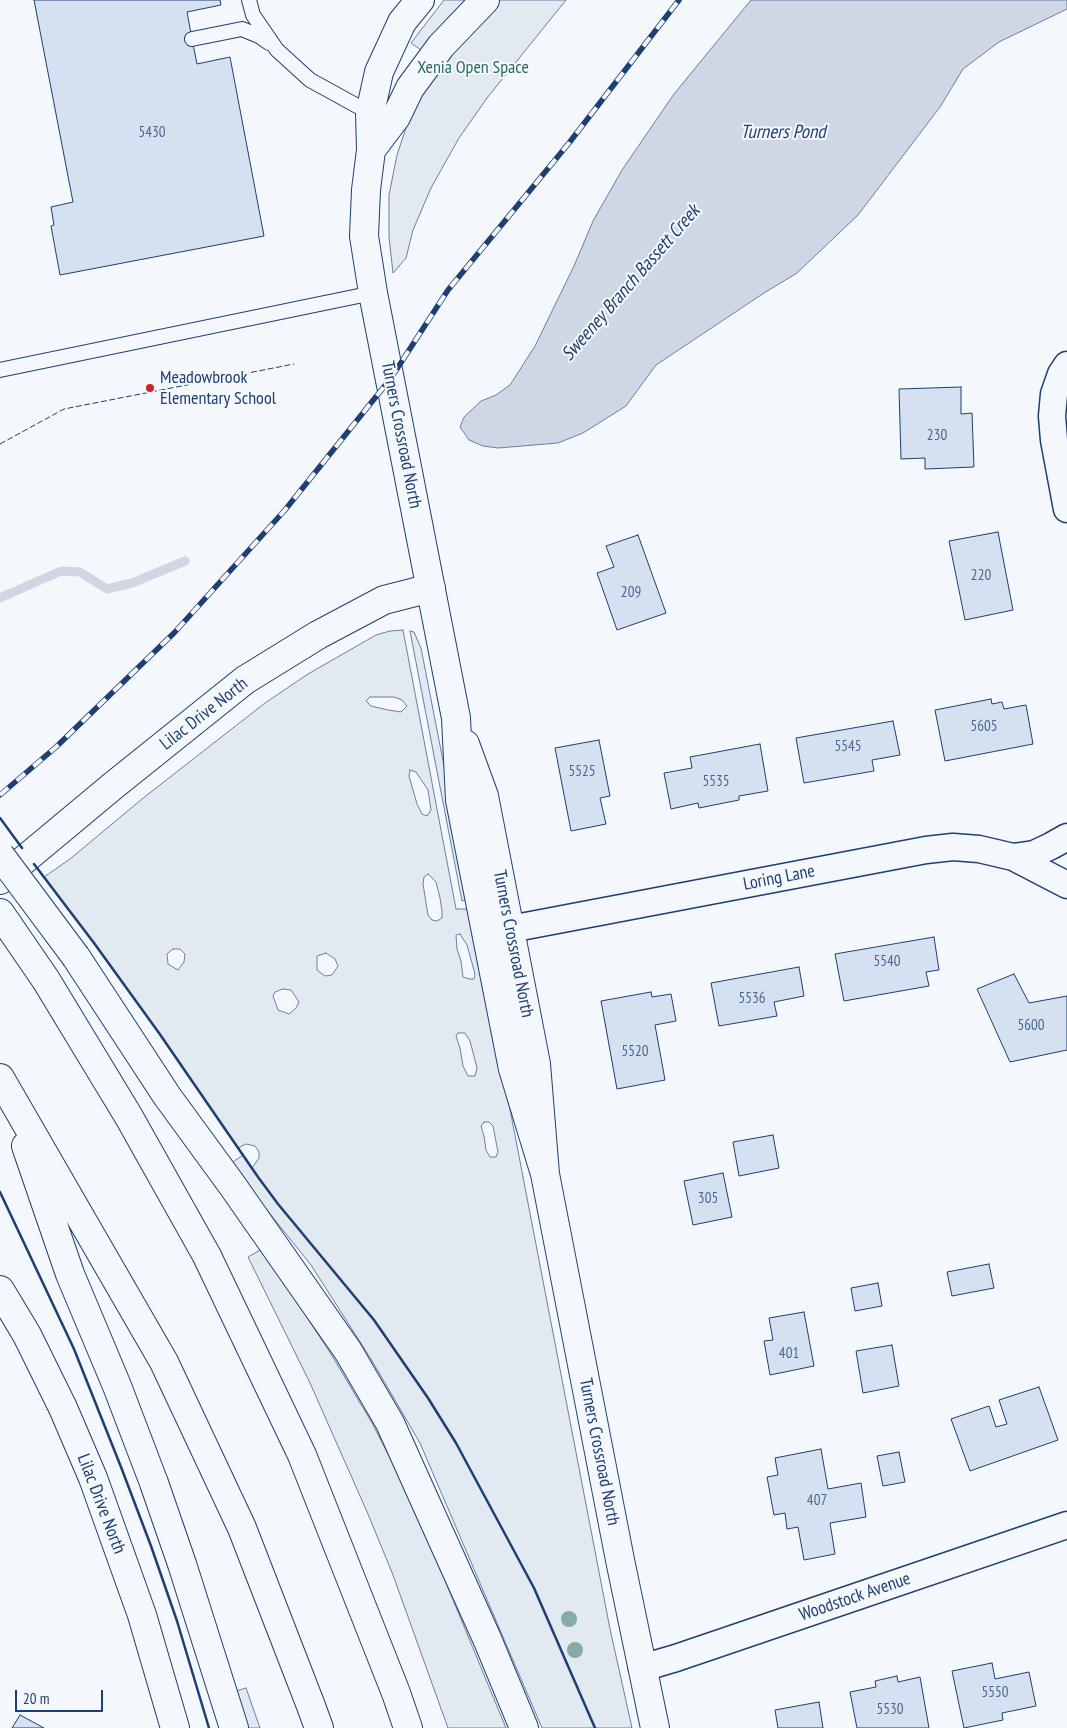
<!DOCTYPE html>
<style>
body{margin:0}
#map{position:relative;width:1067px;height:1728px;overflow:hidden;background:#f4f7fb;font-family:"PT Sans Narrow",sans-serif}
canvas{display:block}
.scale{position:absolute;left:15px;top:1690px;width:88px;height:22px;box-sizing:border-box;border:2px solid #1d3f73;border-top:0;padding-left:6px;font-size:15px;line-height:18px;white-space:nowrap;color:#1d3f73;-webkit-text-stroke:4px #f4f7fb;paint-order:stroke}
</style>
<div id="map">
<canvas width="1067" height="1728"></canvas>
<div class="scale">20 m</div>
</div>
<script>
const c = document.querySelector('canvas').getContext('2d');
c.lineJoin = 'round';
function fill(path, color) { c.fillStyle = color; c.fill(path, 'evenodd'); }
const poly = rows => new Path2D(rows.map(r => 'M' + r).join(''));
function strokePath(path, color, width, dash) { c.strokeStyle = color; c.lineWidth = width; c.lineCap = dash ? 'butt' : 'round'; c.setLineDash(dash || []); c.stroke(path); }
function write(font, color, halo, rows, align = 'center') {
  c.font = font + ' "PT Sans Narrow",sans-serif'; c.lineWidth = 4; c.setLineDash([]); c.textBaseline = 'middle'; c.strokeStyle = halo; c.fillStyle = color; for (const [text, x, y, turn = 0] of rows) {
    c.save(); c.translate(x, y); c.rotate((+turn || 0) * Math.PI / 180); c.textAlign = isNaN(turn) ? turn : align; if (halo) c.strokeText(text, 0, 0); c.fillText(text, 0, 0); c.restore();
  }
}
const green = poly([
 [444,0,471,0,424,52,411,43,444,0],
 [499,0,566,0,487,98,459,138,431,188,413,230,406,258,393,273,389,237,389,195,397,155,409,119,427,83,465,33,499,0],
 [403,630,456,909,465,909,472,912,610,1629,632,1728,542,1728,420,1443,371,1359,311,1265,230,1164,243,1155,252,1168,259,1158,259,1152,255,1146,246,1144,238,1148,159,1033,94,943,44,877,70,859,142,799,265,703,308,674,376,635,390,631,403,630],
 [370,697,394,697,402,700,407,706,401,712,388,710,371,706,366,701,370,697],
 [410,770,416,772,428,790,431,810,427,816,422,814,417,804,409,776,410,770],
 [428,874,436,882,440,898,442,911,442,918,437,921,432,920,428,915,423,884,424,877,428,874],
 [460,934,467,945,475,974,474,979,469,979,463,977,461,961,457,949,456,935,460,934],
 [173,949,180,949,185,954,184,962,178,970,168,964,167,954,173,949],
 [326,953,335,959,338,966,332,975,325,976,317,970,317,956,326,953],
 [283,989,291,990,299,1002,296,1008,289,1014,278,1010,273,996,275,992,283,989],
 [458,1033,465,1033,470,1041,477,1068,475,1076,468,1076,463,1066,460,1048,456,1036,458,1033],
 [484,1122,489,1122,493,1126,498,1152,496,1157,490,1157,486,1150,484,1136,481,1126,484,1122],
 [410,631,414,632,421,648,470,899,462,901,410,631],
 [262,1249,331,1354,372,1423,388,1454,412,1503,432,1549,506,1728,448,1728,393,1575,368,1514,310,1383,248,1257,262,1249],
 [246,1688,260,1728,247,1728,236,1691,246,1688]
]);
const water = poly([
 [751,0,1067,0,1067,9,999,42,963,69,940,107,858,215,797,273,764,293,656,365,626,406,583,433,558,443,498,448,483,446,469,440,460,427,464,417,481,401,496,395,510,385,535,346,574,266,593,221,622,170,674,94,751,0]
]);
const stream = poly([
 [0,598,61,571,80,572,107,589,132,583,185,561]
]);
const building = poly([
 [34,0,220,0,221,5,187,12,192,39,197,64,230,57,264,236,60,275,51,226,54,225,51,207,73,202,34,0],
 [961,387,961,414,972,413,974,467,925,469,925,458,901,459,899,389,961,387],
 [998,532,1013,610,965,620,949,541,998,532],
 [638,535,666,613,617,630,597,573,614,567,606,546,638,535],
 [991,699,992,704,1002,702,1004,709,1026,705,1033,744,945,761,935,710,991,699],
 [893,721,900,755,872,760,874,771,804,783,796,738,893,721],
 [599,740,610,796,600,798,606,824,571,831,555,748,599,740],
 [760,744,768,791,739,796,739,800,699,808,698,803,671,809,664,773,692,768,690,757,760,744],
 [934,937,939,970,926,972,929,986,844,1001,835,954,934,937],
 [799,967,804,996,774,1002,777,1016,719,1026,711,983,799,967],
 [1014,974,1029,1003,1067,996,1067,1050,1010,1062,977,989,1014,974],
 [651,992,652,997,671,994,676,1021,655,1025,665,1080,617,1089,601,1001,651,992],
 [773,1135,779,1168,739,1176,733,1142,773,1135],
 [723,1173,732,1217,693,1225,684,1181,723,1173],
 [989,1264,994,1288,952,1296,947,1272,989,1264],
 [878,1283,882,1306,855,1311,851,1288,878,1283],
 [804,1312,814,1366,770,1375,764,1341,773,1340,769,1318,804,1312],
 [892,1345,899,1386,863,1393,856,1351,892,1345],
 [1039,1387,1058,1440,970,1471,951,1419,989,1406,996,1427,1007,1424,999,1400,1039,1387],
 [821,1449,828,1489,861,1483,866,1517,830,1523,835,1554,804,1560,798,1527,787,1529,785,1513,774,1515,767,1477,778,1475,775,1458,821,1449],
 [899,1452,905,1482,883,1486,877,1456,899,1452],
 [992,1663,995,1679,1029,1672,1036,1706,1002,1713,1003,1720,964,1728,952,1671,992,1663],
 [897,1676,898,1682,920,1677,929,1728,857,1728,850,1692,876,1687,875,1681,897,1676],
 [819,1702,823,1728,778,1728,775,1710,819,1702],
 [20,1715,44,1728,12,1728,20,1715]
]);
const lane = poly([
 [249,0,253,15,277,50,310,80,370,113],
 [192,39,242,29,259,36,269,43],
 [0,370,373,293]
]);
const street = poly([
 [1067,365,1061,374,1054,394,1052,416,1054,440,1067,509],
 [1013,857,1034,854,1051,846,1067,837],
 [489,933,926,850,953,847,979,849,1013,857,1067,885],
 [642,1668,676,1658,1067,1525]
]);
const secondary = poly([
 [420,0,402,22,379,72,370,113,371,150,366,190,364,236,373,293,456,718,460,800,513,1069,545,1174],
 [371,150,396,117,410,88,441,46,485,0],
 [465,744,484,796,536,1064,545,1174,620,1560,655,1728],
 [0,880,114,785,245,680,318,635,384,600,431,588],
 [0,1290,27,1335,63,1408,93,1478,142,1615,175,1728]
]);
const highway = poly([
 [0,913,46,980,129,1117,207,1256,302,1455,396,1693,408,1728],
 [76,957,167,1096,232,1185,348,1351,390,1423,488,1641,524,1728],
 [0,1078,164,1362,242,1528,311,1706,319,1728],
 [26,1146,70,1274,117,1386,154,1483,182,1564,234,1728]
]);
const rail = poly([
 [0,795,56,747,174,633,285,510,391,378,448,290,569,143,679,0]
]);
const highwayBridge = poly([
 [0,855,76,957]
]);
const fence = poly([
 [0,444,64,409,294,364]
]);
const wall = poly([
 [0,818,22,848],
 [34,864,94,943,159,1033,258,1177,278,1204,374,1320,428,1398,456,1443,534,1588,595,1728],
 [0,1192,74,1349,121,1467,151,1546,177,1621,209,1728]
]);
const trees = [
 [569,1619],
 [575,1650]
];
const markers = [
 [150,388,5,"#c62828"]
];
const numberNames = [
 ["5430",152,133],
 ["230",937,436],
 ["220",981,576],
 ["209",631,593],
 ["5605",984,727],
 ["5545",848,747],
 ["5525",582,772],
 ["5535",716,782],
 ["5540",887,962],
 ["5536",752,999],
 ["5600",1031,1026],
 ["5520",635,1052],
 ["305",708,1199],
 ["401",789,1354],
 ["407",817,1501],
 ["5550",995,1693],
 ["5530",890,1710]
];
const parkNames = [
 ["Xenia Open Space",473,68]
];
const poiNames = [
 ["Meadowbrook",160,378],
 ["Elementary School",160,399]
];
const streetNames = [
 ["Turners Crossroad North",401,435,79],
 ["Lilac Drive North",204,714,-38],
 ["Loring Lane",779,878,-11],
 ["Turners Crossroad North",513,944,79],
 ["Turners Crossroad North",599,1452,79],
 ["Lilac Drive North",101,1504,69],
 ["Woodstock Avenue",855,1597,-19]
];
const waterNames = [
 ["Turners Pond",783,133],
 ["Sweeney Branch Bassett Creek",631,283,-49]
];
fill(green, '#e3e9f0');
strokePath(green, '#687fa3', 1);
fill(water, '#cfd7e4');
strokePath(water, '#687fa3', 1);
strokePath(stream, '#cfd7e4', 9);
fill(building, '#d5e0f0');
strokePath(building, '#1d3f73', 1);
strokePath(lane, '#1d3f73', 16);
strokePath(street, '#1d3f73', 29);
strokePath(secondary, '#1d3f73', 30);
strokePath(highway, '#1d3f73', 30);
strokePath(lane, '#f4f7fb', 14);
strokePath(street, '#f4f7fb', 26);
strokePath(secondary, '#f4f7fb', 28);
strokePath(highway, '#f4f7fb', 28);
strokePath(rail, '#1d3f73', 5.5);
strokePath(rail, '#f4f7fb', 4, [11]);
strokePath(highwayBridge, '#1d3f73', 30, []);
strokePath(highwayBridge, '#f4f7fb', 28);
strokePath(fence, '#1d3f73', 1, [6, 2.5]);
strokePath(wall, '#1d3f73', 2.5);
c.fillStyle = '#86aba6';
for (const [x, y] of trees) { c.beginPath(); c.arc(x, y, 8, 0, 2 * Math.PI); c.fill(); }
for (const [x, y, r, color] of markers) { const dot = new Path2D(); dot.arc(x, y, r, 0, 2 * Math.PI); c.fillStyle = color; c.fill(dot); strokePath(dot, '#f4f7fb', 2); }
write('15px', '#4b6792', null, numberNames);
write('18px', '#2c6c60', '#f4f7fb', parkNames);
write('18px', '#1d3f73', '#f4f7fb', poiNames, 'left');
write('18px', '#1d3f73', '#f4f7fb', streetNames);
write('italic 19px', '#1d3f73', '#f4f7fb', waterNames);
</script>
